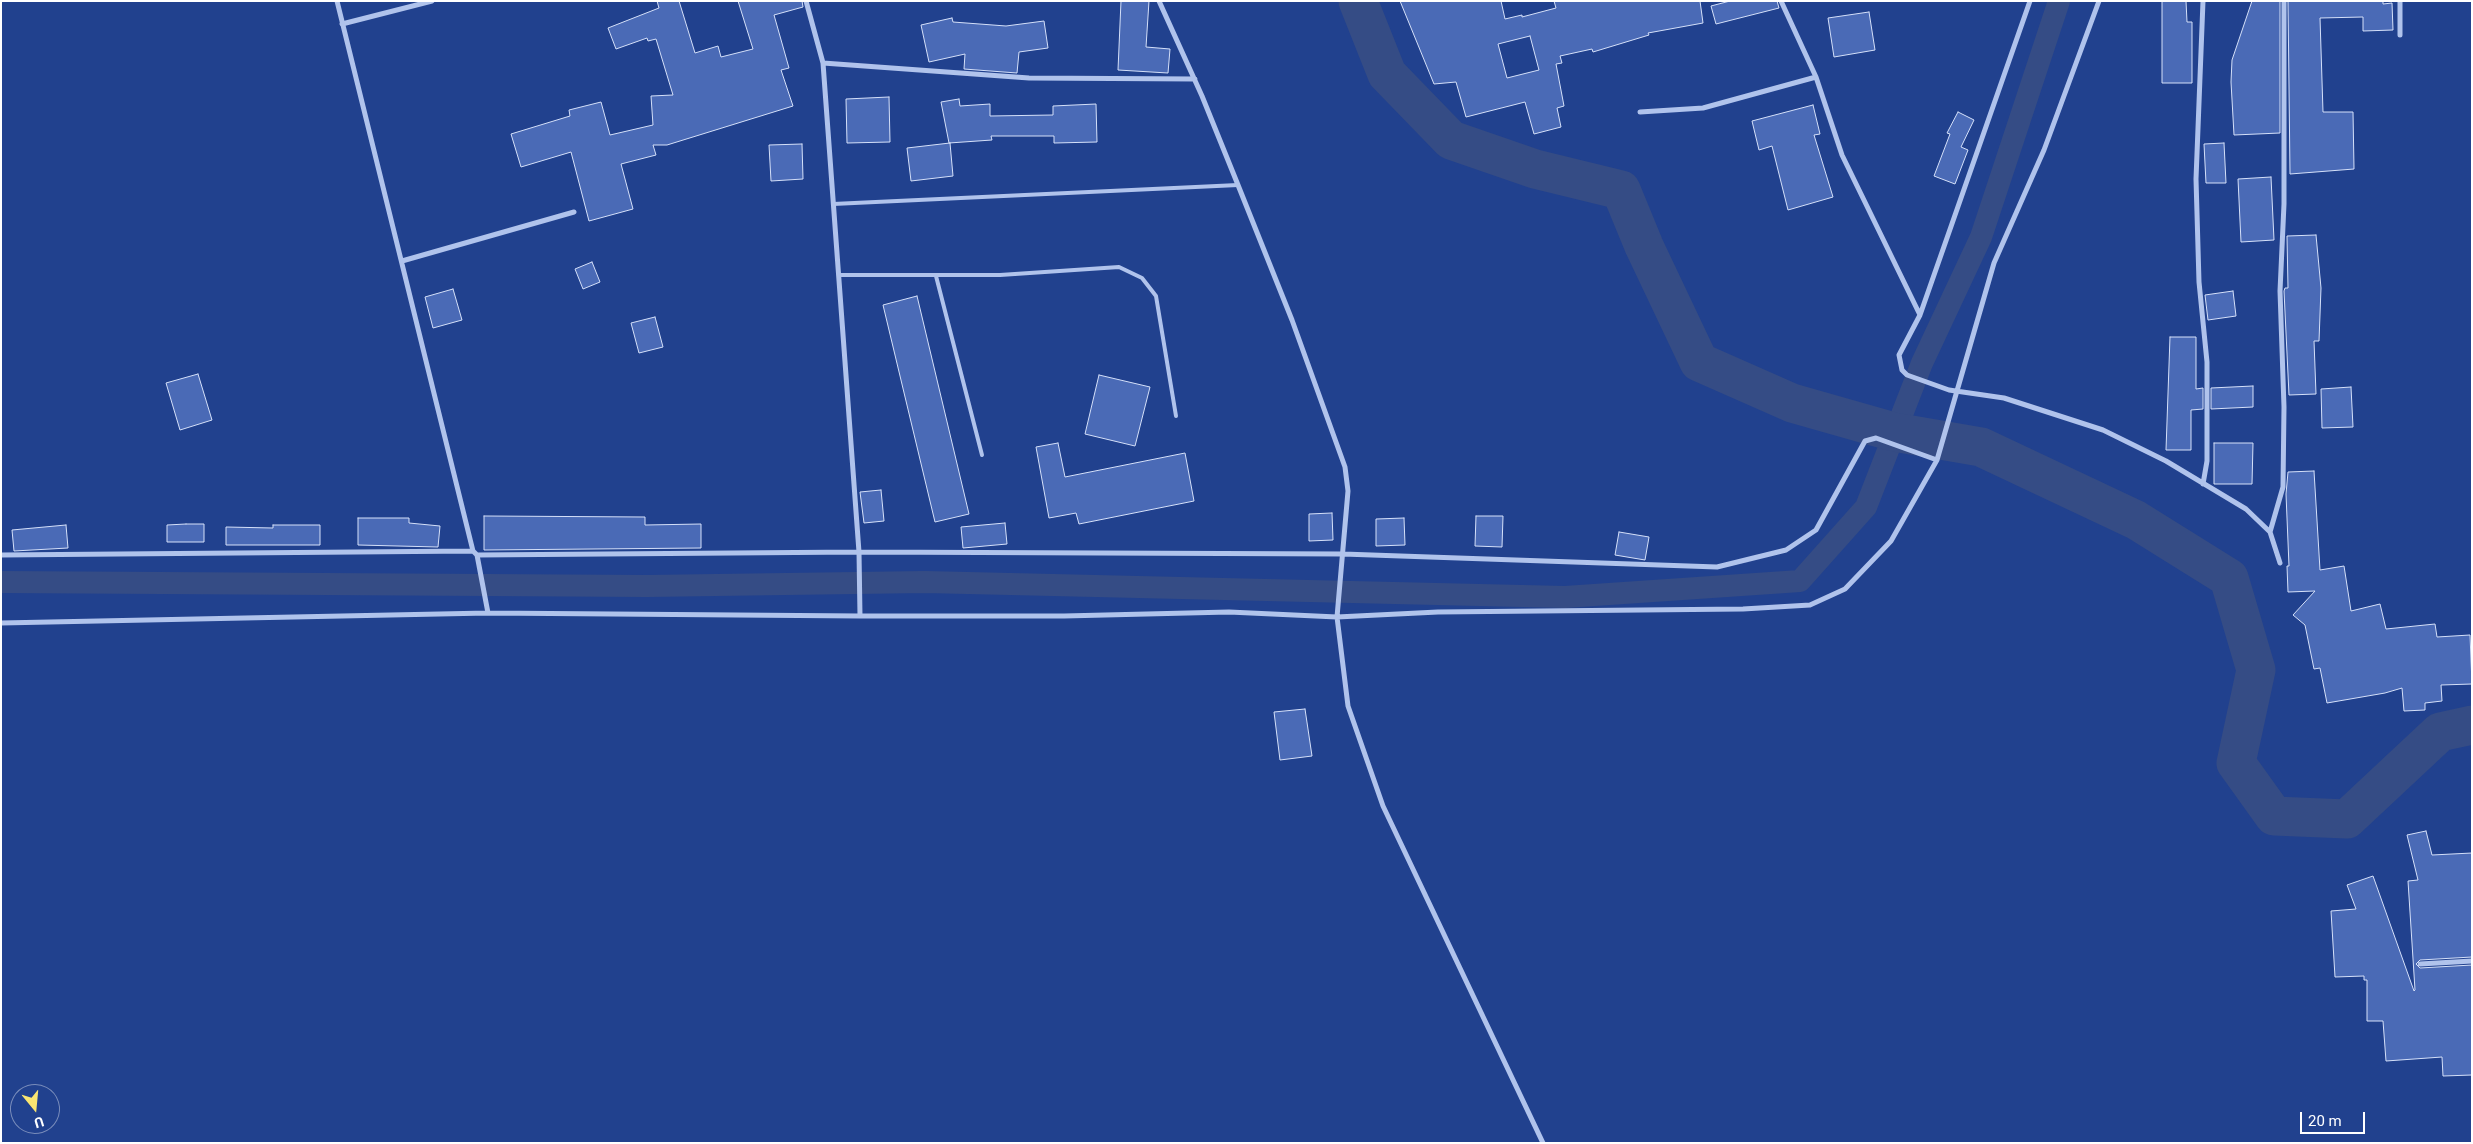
<!DOCTYPE html>
<style>
body{margin:0}
#map{position:relative;width:2473px;height:1144px;overflow:hidden;background:#21418e;font-family:Roboto,sans-serif}
canvas{display:block}
.frame{position:absolute;inset:0;border:2px solid #fff;pointer-events:none}
.north{position:absolute;left:10px;top:1084px;width:50px;height:50px;box-sizing:border-box;background:#21418e;border:1px solid #7a8dbb;border-radius:50%;rotate:163deg;font-size:14px;font-weight:700;line-height:20px;text-align:center;color:#fff}
.north::after{content:'';display:block;margin:auto;width:18px;height:22px;background:#f9e571;clip-path:polygon(50% 0,100% 100%,50% 72%,0 100%)}
.scale{position:absolute;left:2300px;top:1112px;width:65px;height:22px;box-sizing:border-box;border:2px solid #fff;border-top:0;padding-left:6px;font-size:15px;line-height:18px;white-space:nowrap;color:#fff;-webkit-text-stroke:4px #21418e;paint-order:stroke}
</style>
<div id="map">
<canvas width="2473" height="1144"></canvas>
<div class="frame"></div>
<div class="north">U</div>
<div class="scale">20 m</div>
</div>
<script>
const c = document.querySelector('canvas').getContext('2d');
c.lineJoin = 'round';
const poly = rows => new Path2D(rows.map(r => 'M' + r).join(''));
function strokePath(path, color, width, dash) { c.strokeStyle = color; c.lineWidth = width; c.lineCap = dash ? 'butt' : 'round'; c.setLineDash(dash || []); c.stroke(path); }
function fill(path, color) { c.fillStyle = color; c.fill(path, 'evenodd'); }
const canal = poly([
 [1,582,647,586,925,582,1565,597,1800,581,1866,507,1922,363,1981,237,2059,1]
]);
const river = poly([
 [1358,1,1387,74,1451,140,1535,169,1621,190,1644,246,1699,362,1792,403,1894,432,1981,447,2136,520,2229,578,2256,670,2236,763,2274,816,2347,819,2440,732,2472,725]
]);
const building = poly([
 [657,1,679,1,695,53,718,46,721,57,753,49,738,1,802,1,803,7,774,15,789,68,781,70,793,106,667,145,653,145,656,155,621,164,633,209,589,221,571,152,521,167,511,134,570,116,569,110,601,102,610,135,653,125,651,96,673,95,656,39,648,41,647,38,616,49,608,28,659,8,657,1],
 [1121,1,1149,1,1146,47,1170,49,1168,73,1118,70,1121,1],
 [1400,1,1501,1,1505,19,1522,15,1522,17,1556,8,1554,1,1700,1,1703,23,1648,33,1649,35,1593,52,1592,49,1560,56,1562,63,1556,64,1564,106,1557,108,1561,127,1534,134,1525,102,1466,117,1456,82,1434,84,1400,1],
 [1530,36,1539,70,1507,78,1498,44,1530,36],
 [1730,1,1777,1,1779,8,1716,24,1711,6,1730,1],
 [2162,1,2186,1,2187,22,2192,22,2192,83,2162,83,2162,1],
 [2252,1,2280,1,2280,133,2234,135,2231,82,2232,60,2252,1],
 [2288,1,2383,1,2383,4,2392,3,2393,30,2363,31,2363,17,2320,18,2323,112,2353,112,2354,169,2290,174,2288,1],
 [1869,12,1875,50,1834,57,1828,18,1869,12],
 [952,18,953,22,1006,26,1044,21,1048,48,1019,52,1017,73,964,69,965,54,929,62,921,25,952,18],
 [889,97,890,142,847,143,846,99,889,97],
 [959,99,960,106,990,104,990,116,1053,115,1053,106,1096,104,1097,142,1054,143,1054,136,991,136,992,140,949,143,941,102,959,99],
 [1813,105,1820,134,1814,135,1833,197,1788,210,1772,146,1759,150,1752,121,1813,105],
 [1958,112,1974,120,1961,147,1968,150,1955,184,1934,176,1950,134,1947,133,1958,112],
 [950,143,953,176,911,181,907,148,950,143],
 [2224,143,2226,183,2206,183,2204,144,2224,143],
 [802,144,803,179,771,181,769,145,802,144],
 [2271,177,2274,240,2241,242,2238,179,2271,177],
 [2316,235,2321,288,2319,341,2314,341,2316,394,2289,395,2284,291,2285,288,2288,288,2287,236,2316,235],
 [592,262,600,282,583,289,575,269,592,262],
 [453,289,462,320,433,328,425,297,453,289],
 [2233,291,2236,316,2208,320,2205,295,2233,291],
 [917,296,969,514,935,522,883,305,917,296],
 [655,317,663,347,639,353,631,323,655,317],
 [2170,337,2196,337,2196,389,2203,388,2203,409,2191,410,2191,450,2166,450,2170,337],
 [198,374,212,420,180,430,166,383,198,374],
 [1099,375,1150,387,1135,446,1085,434,1099,375],
 [2253,386,2253,407,2211,409,2211,388,2253,386],
 [2351,387,2353,427,2322,428,2321,389,2351,387],
 [1058,443,1065,477,1185,453,1194,501,1079,524,1076,513,1049,518,1036,447,1058,443],
 [2214,443,2253,443,2252,484,2214,484,2214,443],
 [2314,471,2320,570,2344,566,2351,611,2380,604,2386,629,2435,624,2437,637,2470,635,2472,684,2441,685,2442,701,2425,703,2425,710,2404,711,2402,688,2385,693,2327,703,2320,668,2314,669,2305,625,2293,615,2315,591,2288,592,2287,566,2289,566,2286,494,2288,472,2314,471],
 [881,490,884,521,864,523,860,492,881,490],
 [1332,513,1333,540,1309,541,1309,514,1332,513],
 [484,516,645,517,645,525,701,524,701,548,484,550,484,516],
 [1476,516,1503,516,1502,547,1475,546,1476,516],
 [358,518,409,518,409,523,440,526,438,547,358,545,358,518],
 [1404,518,1405,545,1376,546,1376,519,1404,518],
 [1005,523,1007,544,963,548,961,527,1005,523],
 [186,524,204,524,204,542,167,542,167,525,186,524],
 [66,525,68,548,14,551,12,530,66,525],
 [273,525,320,525,320,545,226,545,226,527,273,528,273,525],
 [1619,532,1649,537,1645,560,1615,555,1619,532],
 [1305,709,1312,756,1280,760,1274,712,1305,709],
 [2426,831,2432,855,2472,853,2472,957,2420,960,2416,964,2420,968,2472,965,2472,1075,2443,1076,2442,1057,2386,1061,2383,1021,2367,1021,2367,980,2364,980,2364,976,2335,977,2331,911,2356,909,2347,885,2373,876,2414,991,2415,990,2408,881,2418,880,2407,835,2426,831]
]);
const service = poly([
 [833,204,1238,185],
 [839,275,1000,275,1119,267,1142,278,1156,296,1176,416],
 [936,276,982,455]
]);
const minor = poly([
 [337,1,473,551,477,555,859,552,1343,554,1717,567,1786,550,1816,530,1865,441,1876,438,1937,460],
 [1159,1,1202,96,1238,185,1292,320,1345,467,1348,491,1337,617,1348,706,1383,806,1543,1143],
 [1781,1,1816,77,1842,155,1920,315,1899,355,1902,370,1907,375,1949,390,2004,398,2103,430,2166,461,2246,509,2270,532,2280,563],
 [2203,1,2196,179,2199,282,2207,362,2207,461,2203,484],
 [2400,1,2400,35],
 [342,24,432,1],
 [823,63,1029,78,1195,79],
 [1640,112,1703,108,1816,77],
 [402,261,574,212],
 [1920,315,2030,1],
 [2270,532,2283,487,2284,407,2280,291,2284,204,2284,1],
 [1,555,473,551],
 [477,555,488,613],
 [860,616,1064,616,1229,612,1337,617,1438,612,1743,609,1810,605,1845,589,1891,541,1937,460,1994,263,2044,150,2099,1],
 [1,623,488,613,860,616,859,552,823,63,806,1],
 [2420,964,2472,961]
]);
strokePath(canal, '#354c85', 22);
strokePath(river, '#354c85', 39);
fill(building, '#4a6ab6');
strokePath(building, '#d5e0f9', 1);
strokePath(service, '#b0c3ec', 4);
strokePath(minor, '#b0c3ec', 5);
</script>
